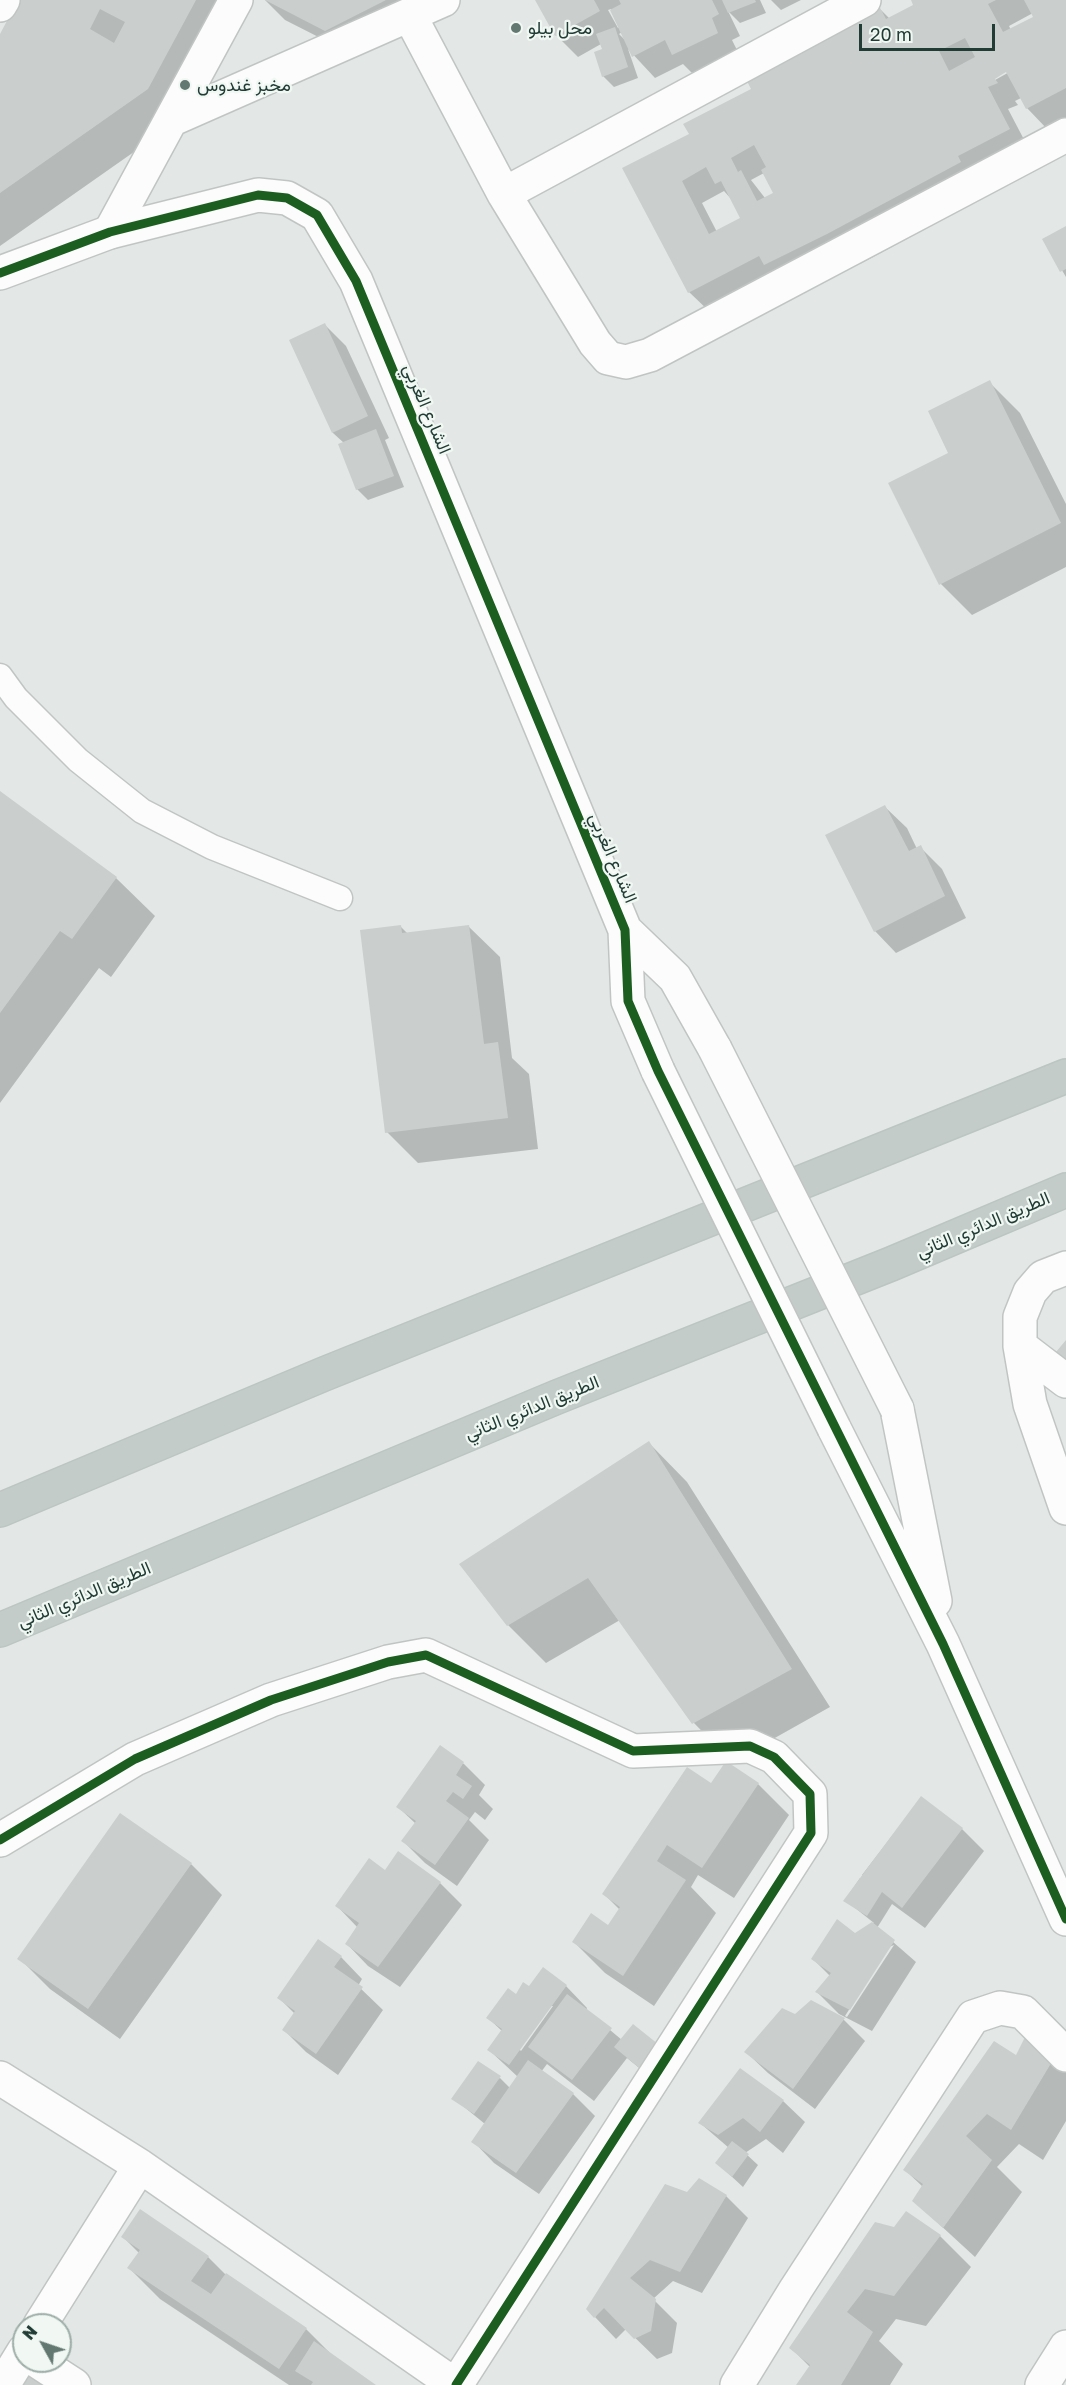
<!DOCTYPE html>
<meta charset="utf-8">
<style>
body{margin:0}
#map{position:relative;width:1066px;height:2385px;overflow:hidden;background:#e3e8e6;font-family:"Golos Text",sans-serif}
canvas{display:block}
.north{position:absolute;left:12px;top:2313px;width:60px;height:60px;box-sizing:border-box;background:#f1f8f4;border:2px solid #9dada7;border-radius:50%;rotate:310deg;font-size:16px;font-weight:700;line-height:24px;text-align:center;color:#203c34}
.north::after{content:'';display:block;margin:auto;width:21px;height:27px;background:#647872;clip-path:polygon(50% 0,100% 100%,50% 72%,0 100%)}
.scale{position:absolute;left:859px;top:24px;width:136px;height:27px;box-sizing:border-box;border:3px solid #203c34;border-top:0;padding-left:8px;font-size:18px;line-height:21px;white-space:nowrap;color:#203c34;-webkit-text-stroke:4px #f1f8f4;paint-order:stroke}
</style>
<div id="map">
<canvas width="1066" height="2385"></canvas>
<div class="north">N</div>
<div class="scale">20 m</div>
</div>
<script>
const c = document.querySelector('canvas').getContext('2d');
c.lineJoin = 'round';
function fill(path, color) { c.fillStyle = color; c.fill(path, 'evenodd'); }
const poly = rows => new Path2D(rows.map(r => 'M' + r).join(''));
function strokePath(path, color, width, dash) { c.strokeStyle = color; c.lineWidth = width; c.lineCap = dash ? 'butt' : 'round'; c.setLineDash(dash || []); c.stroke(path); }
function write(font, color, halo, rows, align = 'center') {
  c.font = font + ' "Golos Text",Vazirmatn,sans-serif'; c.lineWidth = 4.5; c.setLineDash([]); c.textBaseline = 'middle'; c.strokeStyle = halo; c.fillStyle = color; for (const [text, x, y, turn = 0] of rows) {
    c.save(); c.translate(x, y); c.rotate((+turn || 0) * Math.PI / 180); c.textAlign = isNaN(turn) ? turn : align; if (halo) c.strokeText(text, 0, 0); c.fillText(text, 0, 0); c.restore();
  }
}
const shadow = poly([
 [21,0,229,0,178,121,0,246,0,39],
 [265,0,449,0,348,52,285,20],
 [537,0,760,0,766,13,740,23,728,11,740,36,732,40,739,54,695,76,683,64,655,78,628,49,638,78,614,87,603,76,604,50,601,44,578,57,556,35],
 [611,9,620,27,618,28,608,10],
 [622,32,626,41,619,34],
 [771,0,801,0,781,10],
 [912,0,1066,0,1066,121,1048,130,1027,108,1021,98,1015,101,1018,105,1008,109,1030,151,982,177,991,194,860,264,850,254,711,313,689,292,624,168,691,134,753,89,879,8,890,19,915,6],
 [1033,13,1035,18,1011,30,1009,26],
 [1012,67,1013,70,995,80,995,77],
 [764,173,775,193,765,198,751,180],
 [724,191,732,200,742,219,717,232,702,203],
 [1066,228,1066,277,1044,240],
 [325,325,346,346,389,438,385,440,404,487,368,500,357,489,344,443,333,433,291,340],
 [989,382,1020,413,1066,504,1066,567,972,615,941,584,950,453],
 [0,793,116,878,155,916,111,977,99,968,0,1103],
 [885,807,907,828,917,849,920,847,942,869,966,918,896,953,875,931],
 [400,926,408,934,468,926,500,957,512,1058,529,1074,538,1149,418,1163,387,1132],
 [649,1443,687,1482,830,1707,732,1762,694,1723,620,1620,546,1663,508,1625],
 [441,1747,464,1764,485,1785,479,1795,493,1809,485,1820,475,1812,469,1820,489,1840,457,1886,425,1863,403,1841,416,1824,398,1807],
 [758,1784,789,1815,734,1898,698,1875,691,1887,716,1913,654,2006,605,1973,574,1942,609,1927,620,1910,604,1894,712,1785],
 [921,1798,962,1829,984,1851,925,1928,892,1904,877,1928,916,1962,872,2031,839,2014,817,1992,830,1976,813,1959,874,1923,845,1900,860,1878,869,1882,862,1875],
 [894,1945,847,2017,845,2016,889,1947],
 [398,1854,440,1883,462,1905,400,1987,368,1966,347,1944,358,1928,337,1906,385,1872],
 [191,1864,222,1895,120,2039,50,1989,19,1958],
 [341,1957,362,1979,358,1986,383,2010,338,2075,306,2052,284,2030,295,2014,279,1998],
 [566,1986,587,2008,586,2010,622,2040,660,2085,627,2058,594,2101,547,2064,541,2072,573,2094,595,2116,539,2194,494,2163,473,2141,485,2124,453,2098,500,2078,510,2088,518,2077,489,2050,502,2031,488,2018,529,1988],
 [550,2006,553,2006,521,2051,519,2049],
 [796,2016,842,2018,865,2041,815,2109,768,2073,746,2052],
 [1026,2039,1066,2067,1066,2121,1043,2160,1019,2144,997,2167,1022,2192,975,2257,914,2201,923,2187,905,2170,1016,2057],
 [783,2101,805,2122,783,2153,766,2139,745,2153,758,2165,743,2187,717,2163,729,2148,700,2123],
 [687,2194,726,2196,748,2218,702,2293,673,2281,653,2299,677,2323,672,2353,657,2359,626,2329,616,2339,595,2317],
 [876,2224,940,2236,971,2267,926,2326,896,2319,879,2341,903,2364,890,2385,798,2385,810,2367,791,2348],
 [123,2237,208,2257,227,2276,306,2329,334,2357,373,2385,289,2385,160,2299,129,2268,139,2253]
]);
const building = poly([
 [18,0,196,0,148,89,0,193,0,34],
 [100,9,125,22,114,43,90,29],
 [265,0,386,0,325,31],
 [535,0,594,0,600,11,555,36],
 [619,0,712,0,719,14,712,18,718,33,672,55,665,40,632,57,610,10,621,4],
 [722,0,755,0,756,2,728,13],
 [911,0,996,0,988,4,1003,32,1033,17,1024,0,1066,0,1066,88,1026,109,1006,72,1001,75,995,79,998,83,988,87,1010,129,958,156,961,162,827,234,764,265,759,256,688,293,622,168,689,134,683,124,751,89,745,77,879,6,886,19,913,5],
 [965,38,975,57,949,71,939,51],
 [754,145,766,167,761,170,773,193,757,201,741,170,738,172,731,158],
 [706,167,715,184,721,181,740,218,709,234,682,181],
 [615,27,628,67,602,77,594,52,602,49,596,34],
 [1066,226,1066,269,1060,272,1042,239],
 [325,323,368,416,332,433,289,340],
 [990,380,1061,523,939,585,888,483,948,453,928,411],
 [376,429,394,476,356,490,338,444],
 [0,791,117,877,72,939,60,931,0,1013],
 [885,805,909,851,921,845,945,896,874,932,825,835],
 [401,925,402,933,469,925,484,1044,498,1042,508,1118,385,1133,360,930],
 [1066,1340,1066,1360,1056,1352],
 [649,1441,792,1669,692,1724,588,1578,507,1626,459,1564],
 [440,1745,464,1762,456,1775,472,1786,463,1799,453,1792,446,1801,469,1818,435,1865,401,1841,416,1821,396,1807],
 [726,1761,759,1783,702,1868,667,1845,657,1861,686,1880,623,1976,572,1942,591,1913,608,1925,620,1907,602,1894,687,1767,711,1783],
 [921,1796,963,1828,902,1908,882,1892,867,1916,843,1901],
 [120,1813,192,1863,88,2009,17,1959],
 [398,1851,441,1882,378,1967,345,1944,359,1923,335,1906,369,1858,385,1870],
 [837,1919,855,1933,872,1922,895,1940,850,2010,815,1992,831,1973,811,1959],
 [318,1939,342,1956,334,1967,363,1987,316,2054,282,2030,295,2011,277,1998],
 [543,1967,567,1985,509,2065,487,2050,502,2029,486,2018,508,1988,516,1994,523,1982,529,1986],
 [567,1994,612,2028,572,2080,528,2047],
 [811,2000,845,2018,793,2089,744,2052,782,2008,795,2014],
 [633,2024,668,2052,648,2075,614,2047],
 [1025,2037,1056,2055,1011,2130,987,2114,966,2136,992,2160,943,2228,912,2201,923,2184,903,2170,994,2041,1016,2055],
 [528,2060,574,2093,516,2173,471,2142],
 [478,2061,501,2076,474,2114,451,2099],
 [740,2068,784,2100,760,2132,743,2118,718,2135,698,2123],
 [732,2141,749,2154,732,2177,715,2163],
 [699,2178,727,2195,680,2272,650,2260,630,2278,656,2299,651,2331,634,2339,604,2308,594,2318,586,2309,665,2184,687,2192],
 [140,2209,209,2256,191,2281,211,2294,226,2273,307,2328,279,2369,127,2268,140,2250,121,2237],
 [906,2211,941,2235,894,2296,865,2289,847,2312,873,2332,841,2385,796,2385,810,2365,789,2348,875,2222,894,2227],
 [314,2341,376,2385,311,2385,313,2382,295,2371],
 [29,2371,50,2385,20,2385]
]);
const service = poly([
 [0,676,16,698,78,760,142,811,212,847,340,898]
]);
const minor = poly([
 [0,5,3,0],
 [410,16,504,194,595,343,608,358,626,362,650,355,1066,135],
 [173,119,443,0],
 [504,194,864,0],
 [110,232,236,0],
 [1066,1268,1043,1277,1030,1292,1020,1317,1020,1346,1030,1404,1066,1508],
 [1020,1346,1066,1381],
 [0,1840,135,1759,271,1700,388,1662,426,1655,633,1751,750,1746,774,1757,810,1794,811,1833,456,2385],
 [0,2078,140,2166,455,2385],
 [40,2325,140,2166],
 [37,2361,74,2385],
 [3,2385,24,2351],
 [737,2385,796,2289,973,2017,1000,2008,1023,2012,1066,2055]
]);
const tertiary = poly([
 [0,273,110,232,258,195,287,198,317,215,356,281,625,930,628,1001,658,1071],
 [625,930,675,978,715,1049],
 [897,1409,935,1601],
 [834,1428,943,1644,1066,1919],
 [1042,2385,1066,2347]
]);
const trunk = poly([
 [0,1510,324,1374,1066,1076],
 [0,1630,557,1397,891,1264,1066,1190]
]);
const tertiaryBridge = poly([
 [715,1049,897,1409],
 [658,1071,834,1428]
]);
const cycleway = poly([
 [0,273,110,232,258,195,287,198,317,215,356,281,625,930,628,1001,658,1071,943,1644,1066,1919],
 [0,1840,135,1759,271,1700,388,1662,426,1655,633,1751,750,1746,774,1757,810,1794,811,1833,456,2385]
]);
const markers = [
 [516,28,6,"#647872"],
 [185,85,6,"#647872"]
];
const poiNames = [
 ["محل بيلو",528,28],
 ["مخبز غندوس",197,85]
];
const streetNames = [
 ["الشارع الغربي",427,409,67],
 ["الشارع الغربي",613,858,67],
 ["الطريق الدائري الثاني",983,1225,-23],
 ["الطريق الدائري الثاني",532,1408,-22],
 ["الطريق الدائري الثاني",84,1595,-23]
];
fill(shadow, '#0003');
fill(building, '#cacfcd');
strokePath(service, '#c0c5c3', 27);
strokePath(minor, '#c0c5c3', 36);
strokePath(tertiary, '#c0c5c3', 36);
strokePath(trunk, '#bbc5c2', 36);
strokePath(service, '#fbfcfb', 24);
strokePath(minor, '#fbfcfb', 33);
strokePath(tertiary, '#fbfcfb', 33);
strokePath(trunk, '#c4ccc9', 33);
strokePath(tertiaryBridge, '#c0c5c3', 36, []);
strokePath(tertiaryBridge, '#fbfcfb', 33);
strokePath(cycleway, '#1b5e20', 9);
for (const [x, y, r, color] of markers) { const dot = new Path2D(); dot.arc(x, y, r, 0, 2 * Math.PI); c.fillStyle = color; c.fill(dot); strokePath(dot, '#f1f8f4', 2); }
write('18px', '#203c34', '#f1f8f4', poiNames, 'left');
write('18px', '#203c34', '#f1f8f4', streetNames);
</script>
